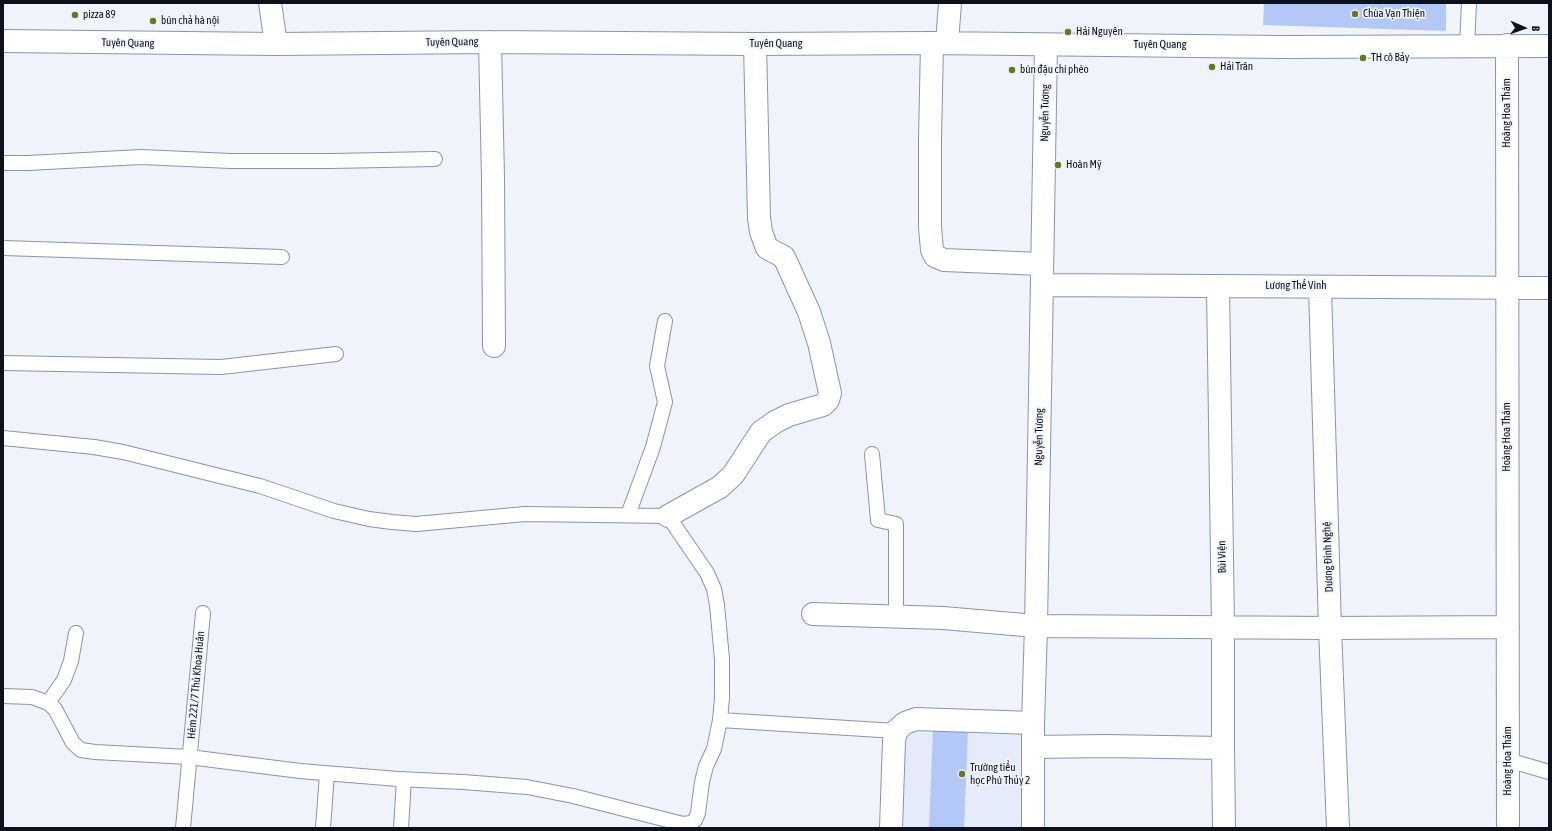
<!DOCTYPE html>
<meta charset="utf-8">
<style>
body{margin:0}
#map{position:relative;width:1552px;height:831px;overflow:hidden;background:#f0f3f9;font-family:"Asap Condensed",sans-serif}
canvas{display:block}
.frame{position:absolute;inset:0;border:4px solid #0d111b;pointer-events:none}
.north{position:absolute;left:1504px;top:8px;width:40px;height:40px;-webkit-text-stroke:3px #f0f3f9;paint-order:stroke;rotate:92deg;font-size:11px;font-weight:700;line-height:16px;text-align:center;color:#0d111b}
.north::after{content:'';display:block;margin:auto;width:14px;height:18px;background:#0d111b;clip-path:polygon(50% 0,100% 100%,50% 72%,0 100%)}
</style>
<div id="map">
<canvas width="1552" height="831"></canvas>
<div class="frame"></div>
<div class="north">B</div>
</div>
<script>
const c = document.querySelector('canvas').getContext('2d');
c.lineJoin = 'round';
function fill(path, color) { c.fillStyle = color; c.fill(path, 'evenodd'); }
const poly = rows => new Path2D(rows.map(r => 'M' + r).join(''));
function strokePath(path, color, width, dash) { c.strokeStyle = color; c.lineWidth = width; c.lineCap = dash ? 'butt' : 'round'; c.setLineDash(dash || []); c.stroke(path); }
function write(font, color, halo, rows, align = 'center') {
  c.font = font + ' "Asap Condensed",sans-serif'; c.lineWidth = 3.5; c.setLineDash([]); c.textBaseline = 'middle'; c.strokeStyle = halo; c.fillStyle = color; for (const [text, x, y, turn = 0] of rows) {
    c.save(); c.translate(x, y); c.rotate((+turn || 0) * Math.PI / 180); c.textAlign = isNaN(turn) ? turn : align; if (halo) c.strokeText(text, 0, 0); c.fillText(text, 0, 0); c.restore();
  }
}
const built = poly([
 [905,718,1024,720,1022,828,899,828]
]);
const building = poly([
 [1264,3,1446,3,1446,31,1263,25],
 [933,729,968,731,964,828,929,828]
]);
const lane = poly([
 [1467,46,1469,3],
 [3,163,28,163,141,157,231,161,331,161,435,159],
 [3,248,282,257],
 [3,363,221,367,336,354],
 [3,438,94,447,123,452,260,486,334,511,369,519,392,522,416,524,525,514,668,516,707,573,714,589,717,605,722,659,722,698,720,720,714,749,706,766,702,782,698,813,695,820,691,823,683,824,573,796,527,787,463,782,398,779,300,771,189,757,95,752,81,750,73,743,55,709,48,703,32,697,3,696],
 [872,454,878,520,896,524,896,617],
 [628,515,653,447,665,402,657,366,665,321],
 [48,703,64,680,71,661,76,633],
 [720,720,896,731],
 [1508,760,1549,772],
 [183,828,203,613],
 [323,828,327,774],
 [401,828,404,779]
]);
const street = poly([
 [270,3,276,44],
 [3,41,276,44,490,42,755,44,932,43,1282,47,1549,46],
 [490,42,493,178,494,346],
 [932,43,930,140,930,227,932,250,935,256,944,260,1042,264],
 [947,43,950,3],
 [1507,45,1508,828],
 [1042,285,1549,288],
 [1218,286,1223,626,1223,748,1224,828],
 [1320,287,1330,628,1338,828],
 [668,516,720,487,733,475,761,432,775,422,789,415,823,405,828,400,830,393,819,343,809,312,784,257,767,248,761,232,759,218,755,44],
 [813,614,943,618,1036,626,1330,628,1508,627],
 [1033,747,1106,746,1223,748],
 [891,828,894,741,896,731,905,723,916,719,1033,723],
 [1033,828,1033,723,1036,626,1046,45]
]);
const markers = [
 [1355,14,4,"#667725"],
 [75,15,4,"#667725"],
 [153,21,4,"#667725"],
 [1068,32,4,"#667725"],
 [1363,58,4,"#667725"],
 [1212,67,4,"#667725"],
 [1012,70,4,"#667725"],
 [1058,165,4,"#667725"],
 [962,774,4,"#667725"]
];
const poiNames = [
 ["Chùa Vạn Thiện",1363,14],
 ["pizza 89",83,15],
 ["bún chả hà nội",161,21],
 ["Hải Nguyên",1076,32],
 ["TH cô Bảy",1371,58],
 ["Hải Trân",1220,67],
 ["bún đậu chí phèo",1020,70],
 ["Hoàn Mỹ",1066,165],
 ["Trường tiểu",970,768],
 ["học Phú Thủy 2",970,781]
];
const streetNames = [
 ["Tuyên Quang",452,42,-1],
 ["Tuyên Quang",128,43,1],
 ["Tuyên Quang",776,44],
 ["Tuyên Quang",1160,45],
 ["Nguyễn Tương",1045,113,-89],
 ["Hoàng Hoa Thám",1507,113,-90],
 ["Lương Thế Vinh",1296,286],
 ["Nguyễn Tương",1039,437,-89],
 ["Hoàng Hoa Thám",1507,437,-90],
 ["Bùi Viện",1222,557,-91],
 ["Dương Đình Nghệ",1328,557,-92],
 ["Hẻm 221/7 Thủ Khoa Huân",196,685,-85],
 ["Hoàng Hoa Thám",1508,761,-90]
];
fill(built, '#e5ebfa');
fill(building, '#b4c8f8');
strokePath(lane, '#8894b0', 16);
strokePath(street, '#8894b0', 24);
strokePath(lane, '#fff', 14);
strokePath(street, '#fff', 22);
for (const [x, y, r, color] of markers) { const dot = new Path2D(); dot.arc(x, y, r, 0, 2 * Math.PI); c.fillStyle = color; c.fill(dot); strokePath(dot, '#f0f3f9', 1.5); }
write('11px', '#0d111b', '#f0f3f9', poiNames, 'left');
write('11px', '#0d111b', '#f0f3f9', streetNames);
</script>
